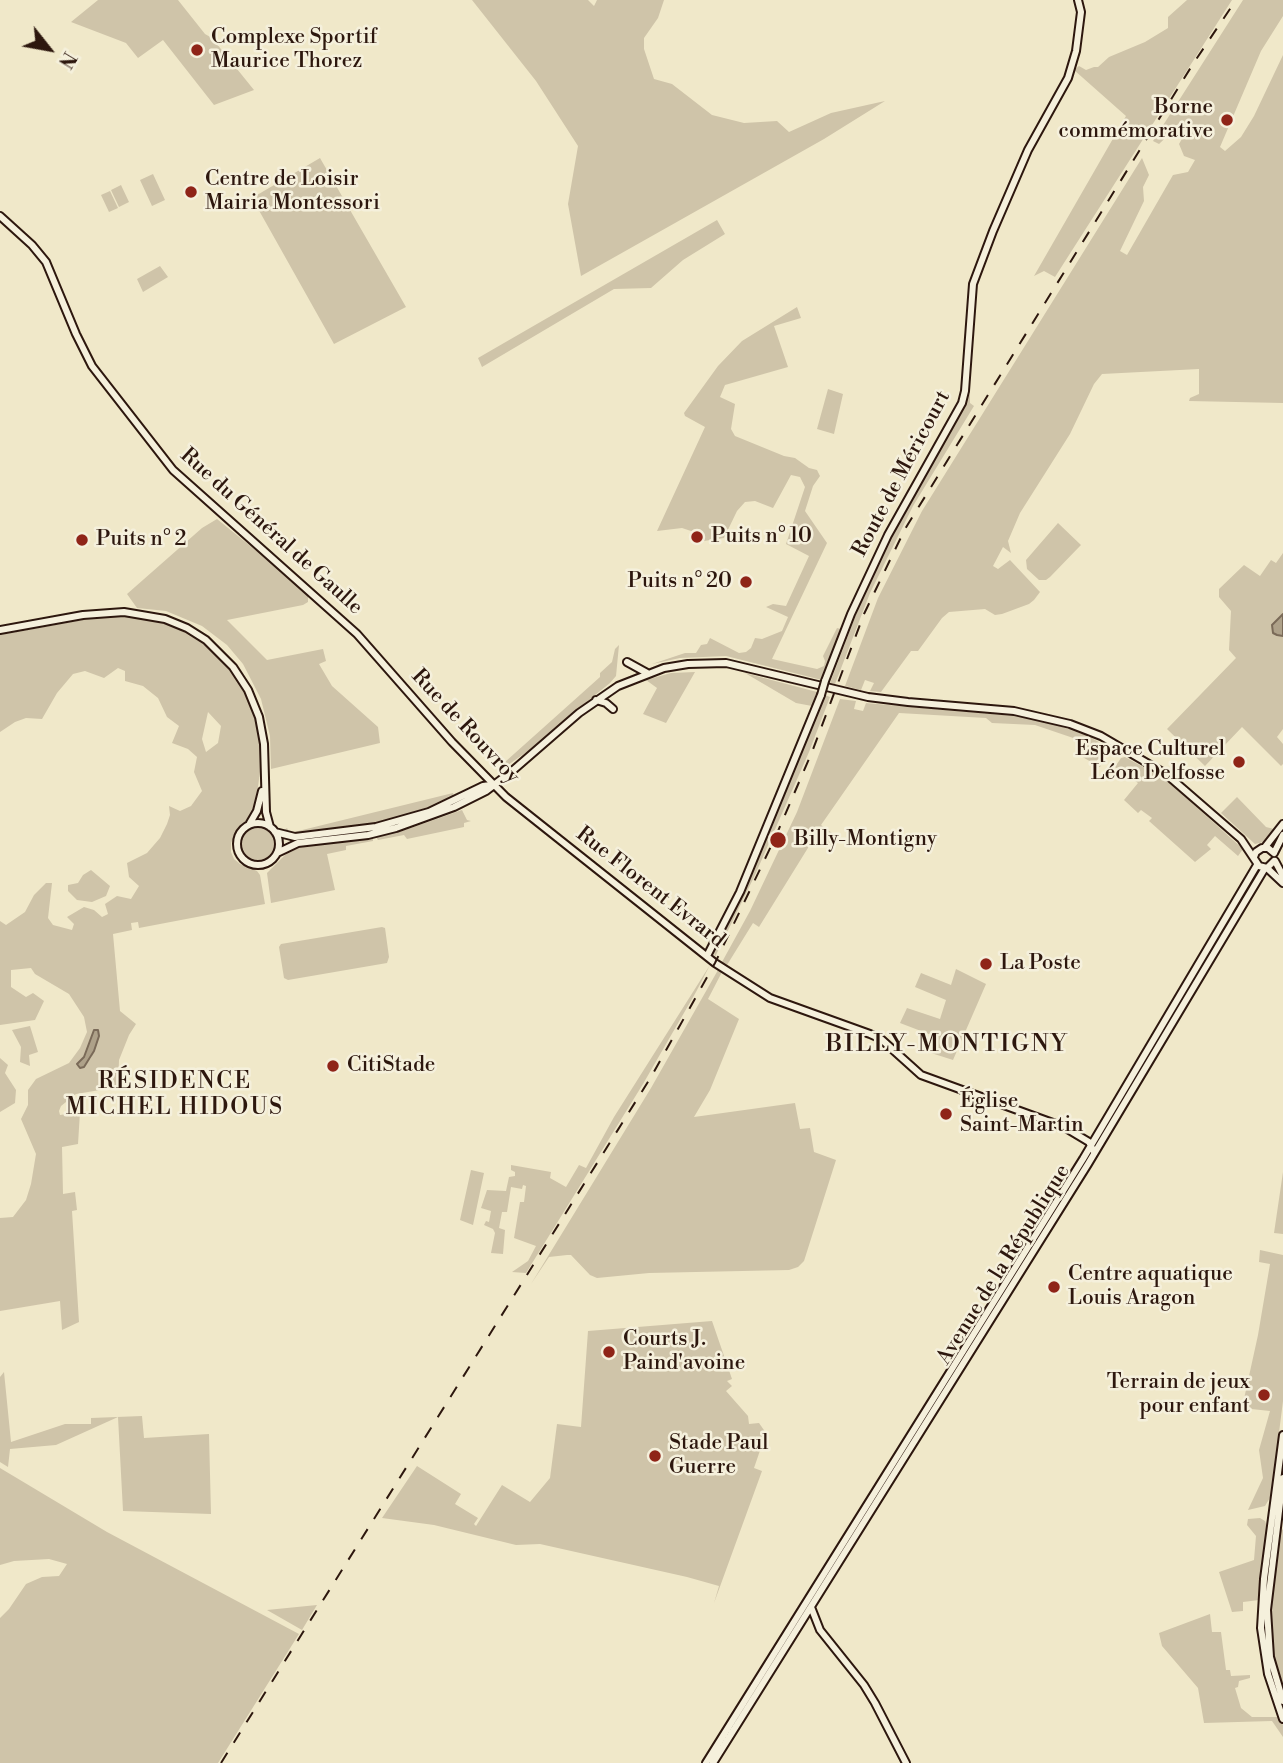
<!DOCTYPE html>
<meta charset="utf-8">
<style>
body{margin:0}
#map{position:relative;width:1283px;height:1763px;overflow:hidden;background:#f0e8c9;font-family:"Libre Bodoni",serif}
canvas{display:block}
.north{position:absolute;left:14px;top:14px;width:70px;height:70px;-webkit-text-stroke:5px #f5f0dc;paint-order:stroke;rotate:121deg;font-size:19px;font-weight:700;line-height:28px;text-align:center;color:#2d170e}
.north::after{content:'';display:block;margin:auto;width:24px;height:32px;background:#2d170e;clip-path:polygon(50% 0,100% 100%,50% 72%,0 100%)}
</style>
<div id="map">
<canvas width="1283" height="1763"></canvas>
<div class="north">N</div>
</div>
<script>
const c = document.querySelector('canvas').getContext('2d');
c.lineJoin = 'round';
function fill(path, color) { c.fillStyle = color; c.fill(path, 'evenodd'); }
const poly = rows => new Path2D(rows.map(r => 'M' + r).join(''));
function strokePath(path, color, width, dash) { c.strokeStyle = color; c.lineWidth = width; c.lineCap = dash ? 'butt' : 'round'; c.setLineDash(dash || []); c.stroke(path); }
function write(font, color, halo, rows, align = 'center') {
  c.font = font + ' "Libre Bodoni",serif'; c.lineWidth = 5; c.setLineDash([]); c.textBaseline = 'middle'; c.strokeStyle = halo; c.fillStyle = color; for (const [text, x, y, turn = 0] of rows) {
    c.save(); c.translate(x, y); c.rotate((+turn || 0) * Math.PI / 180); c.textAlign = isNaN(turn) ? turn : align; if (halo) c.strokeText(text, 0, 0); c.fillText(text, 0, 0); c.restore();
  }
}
const green = poly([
 [98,0,178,0,205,34,212,38,254,90,214,105,163,40,138,58,126,43,71,22],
 [472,0,588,0,594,6,597,0,664,0,658,18,644,38,644,49,654,79,672,84,712,115,744,123,777,121,789,132,831,113,885,101,824,139,581,276,568,204,578,146,536,81],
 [1187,0,1232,0,1055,277,1044,271,1034,276,1126,116,1074,70,1079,66,1086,70,1094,67,1098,67,1109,57,1145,42,1168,28,1168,17],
 [1243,0,1283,0,1283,16,1261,51,1220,147,1225,151,1241,137,1254,116,1283,55,1283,403,1189,401,1190,398,1199,394,1199,369,1102,374,1094,384,1070,434,1020,513,1008,541,1011,553,1003,547,993,566,998,569,1010,560,1040,592,1034,600,1029,604,1002,614,995,615,985,609,949,612,942,618,918,651,911,651,881,692,870,691,874,683,865,680,861,690,845,686,878,598,922,511,1142,158,1149,175,1143,187,1144,201,1120,251,1127,255,1173,175,1188,172,1195,160,1184,156,1179,144,1186,132,1180,124,1159,144,1153,141],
 [320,158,406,307,334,344,252,198],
 [153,174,165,200,152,206,140,180],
 [121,185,129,202,119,207,111,190],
 [110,191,118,208,109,212,101,195],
 [717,220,725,234,683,260,651,288,614,289,482,367,478,358],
 [160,266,168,277,143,292,137,279],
 [797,307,801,318,774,326,788,367,725,385,720,397,735,404,731,429,735,436,784,456,795,458,809,468,817,470,820,476,813,486,805,511,827,543,772,659,817,669,824,666,825,661,823,656,837,628,841,629,822,680,726,656,680,658,652,664,685,653,696,653,701,645,707,644,710,638,739,653,746,652,751,648,755,638,762,639,782,631,788,617,766,607,773,604,786,606,809,556,786,544,805,487,800,477,791,475,773,508,755,501,745,502,737,511,724,538,704,541,691,531,682,528,657,531,705,427,685,416,684,413,718,366,742,341],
 [828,389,843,394,834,434,817,429],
 [968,393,970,395,970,403,974,406,913,506,870,593,835,684,830,683,865,591,894,530,960,415],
 [217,519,311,595,308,597,308,602,303,605,227,620,267,660,323,649,326,661,319,664,332,686,378,727,380,743,271,769,270,736,261,699,243,664,227,645,202,626,166,611,137,608,127,594,202,528],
 [1058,523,1081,545,1050,577,1046,580,1039,580,1027,569,1026,560],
 [1283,553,1283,729,1277,737,1283,744,1283,764,1281,766,1242,727,1205,766,1167,729,1236,658,1229,650,1231,611,1219,597,1219,589,1244,565,1260,576,1271,560,1276,563],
 [99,617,138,617,174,626,213,650,238,679,254,712,262,756,255,810,249,819,238,828,231,843,231,852,234,859,240,864,257,871,260,875,265,904,139,928,138,922,131,923,132,930,113,934,120,1011,136,1024,129,1035,119,1060,118,1087,76,1094,61,1106,59,1111,60,1115,80,1112,78,1144,62,1147,63,1194,75,1192,77,1210,72,1211,79,1322,62,1330,60,1301,0,1311,0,1218,13,1217,26,1200,31,1184,36,1154,21,1119,28,1105,28,1090,36,1079,69,1063,80,1048,87,1032,84,1017,69,994,35,974,31,968,11,970,11,987,26,997,33,993,44,1001,35,1020,0,1025,0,921,6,925,25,912,34,895,46,883,52,883,48,918,53,925,72,930,74,924,67,917,84,907,94,910,102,917,108,914,105,904,117,896,131,899,139,886,129,877,127,863,147,853,160,838,167,824,170,815,169,806,180,811,191,806,202,791,194,772,197,757,188,749,172,743,179,726,167,717,158,698,143,686,125,681,125,671,118,668,104,678,85,671,73,674,57,693,42,719,26,718,15,722,0,732,0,635],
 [208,712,221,726,218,743,206,752,202,739],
 [94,1030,99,1036,91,1058,84,1067,84,1057],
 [619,645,616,676,610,683,564,720,535,746,508,765,505,762,600,677,600,673,612,662,615,649],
 [695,672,666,723,643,714,657,688,646,680,671,673],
 [745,673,817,692,812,706,796,703],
 [825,695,830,697,809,752,755,875,715,957,714,953,743,893],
 [840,699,856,701,854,709,863,711,866,703,1037,718,1088,736,1106,746,1108,751,1100,767,1079,755,1085,742,1035,725,992,723,986,718,899,713,821,825,839,838,833,848,821,839,814,845,811,843,759,927,753,923,727,965,722,962,750,911,797,812],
 [1125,757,1163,778,1182,794,1243,849,1238,856,1215,836,1207,845,1211,849,1195,862,1149,821,1152,818,1141,810,1138,813,1124,800,1138,783,1115,767,1121,758],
 [453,793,454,798,434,808,370,826,299,834,282,832,287,828,290,833],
 [1237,797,1266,827,1274,829,1264,842,1255,844,1221,813],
 [462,810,467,820,471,821,464,823,464,827,407,839,404,835,378,840,376,837,405,830],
 '240 844a18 18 0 1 1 36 0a18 18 0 1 1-36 0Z',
 [373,838,373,841,346,846,346,850,327,854,335,890,271,903,267,873,288,852,303,847],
 [91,870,110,886,106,896,92,902,77,900,68,891,68,885,78,883,83,875],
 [382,927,385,928,389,957,387,963,288,980,284,978,279,947,281,944],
 [710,965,696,992,643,1084,526,1273,512,1272,528,1261,536,1246,514,1238,520,1202,524,1202,526,1186,523,1185,522,1189,511,1187,507,1212,502,1212,499,1228,505,1230,503,1254,491,1253,495,1233,493,1229,484,1225,486,1221,489,1222,491,1211,481,1208,487,1190,506,1191,509,1177,515,1176,515,1172,511,1170,511,1165,551,1172,550,1178,566,1187,579,1165,586,1168,614,1117],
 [956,969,986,984,953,1060,928,1052,934,1036,900,1023,907,1008,940,1019,946,1000,915,987,921,973,951,985],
 [718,970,722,972,708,999,739,1019,710,1090,694,1117,795,1103,800,1129,810,1128,814,1152,836,1160,804,1261,798,1267,789,1270,649,1273,597,1278,590,1275,571,1255,567,1255,549,1257,531,1284,651,1088],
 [30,1026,38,1052,29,1055,30,1066,20,1062,21,1047,12,1030],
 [0,1058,8,1065,5,1073,16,1090,15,1103,0,1112],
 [471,1170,484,1173,473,1225,460,1220],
 [1283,1172,1283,1234,1274,1233],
 [1260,1250,1283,1255,1283,1401,1271,1496,1265,1506,1248,1510,1263,1478,1259,1450,1270,1411,1242,1408,1258,1335,1270,1264,1259,1262],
 [712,1321,732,1379,727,1381,732,1386,726,1391,748,1416,749,1424,759,1423,766,1433,754,1468,762,1471,714,1603,719,1586,687,1577,540,1544,516,1545,434,1525,382,1518,417,1466,461,1494,455,1504,478,1518,474,1524,476,1526,502,1485,530,1502,550,1478,557,1424,581,1427,588,1331],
 [4,1372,11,1442,65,1424,91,1424,91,1418,142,1416,144,1438,209,1434,211,1514,123,1511,118,1417,56,1445,10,1449,8,1467,0,1462,0,1377],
 [0,1468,107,1532,299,1634,218,1763,0,1763,0,1618,9,1609,26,1584,42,1577,59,1576,67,1564,49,1559,14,1561,0,1565],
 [1260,1518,1265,1521,1267,1527,1259,1600,1243,1602,1243,1611,1232,1612,1219,1572,1254,1560,1256,1536,1247,1525,1248,1519],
 [1282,1529,1283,1530,1283,1697,1272,1653,1269,1611,1278,1537],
 [317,1605,302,1630,267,1610],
 [1210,1614,1212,1632,1221,1632,1226,1670,1230,1670,1231,1676,1250,1675,1250,1678,1239,1681,1238,1687,1235,1688,1241,1708,1252,1717,1279,1717,1283,1725,1283,1737,1272,1721,1204,1723,1198,1688,1162,1646,1159,1633]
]);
const water = poly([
 [1283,614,1283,636,1277,635,1273,633,1272,625,1283,614],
 [94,1030,98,1030,99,1036,94,1051,84,1067,80,1068,77,1064,84,1057,94,1030]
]);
const secondary = poly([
 [0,216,32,245,46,262,76,334,92,366,173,470,357,634,452,742,506,797,681,936,715,963,770,998,870,1034,881,1039,921,1075,1064,1127,1089,1142,1094,1152],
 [0,630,83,615,124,612,165,619,187,628,206,640,233,667,248,690,259,717,264,744,266,812,270,827],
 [627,662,647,673],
 [825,681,851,614,888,535,962,403,965,391,973,284,993,231,1028,150,1068,78,1076,51,1081,12,1078,0],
 [596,700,606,703,613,709],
 '237 844a21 21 0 1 1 42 0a21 21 0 1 1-42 0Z',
 [250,823,257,811,262,791],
 [275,832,295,837,376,827,429,812,483,786,490,785],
 [1265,847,1283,824],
 [277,853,298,843,368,835,396,828,454,807,486,791,511,772,579,713,618,686,664,668,688,664,726,663,868,697,908,702,1014,711,1070,724,1101,736,1166,774,1241,839,1259,866,1267,868,1274,861],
 [1274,853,1283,835],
 [1254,857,1256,852,1262,848,1268,848,1274,853],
 [1275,861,1283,876],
 [1267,868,1283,883],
 [707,956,740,892,821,695],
 [1283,1435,1264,1579,1261,1628,1268,1674,1283,1719],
 [1283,1478,1267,1610,1270,1657,1283,1701],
 [811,1607,820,1630,864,1685,875,1703,906,1763],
 [706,1763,1083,1159,1257,865],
 [713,1763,1088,1164,1265,868]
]);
const rail = poly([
 [221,1763,651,1077,715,963,775,838,812,752,864,614,905,529,1193,64,1236,0]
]);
const secondaryBridge = poly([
 [821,695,825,681]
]);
const markers = [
 [197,50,7,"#8f2418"],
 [1227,120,7,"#8f2418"],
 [191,192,7,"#8f2418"],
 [697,537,7,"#8f2418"],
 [82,540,7,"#8f2418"],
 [746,582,7,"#8f2418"],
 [1239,762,7,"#8f2418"],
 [778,840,9,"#8f2418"],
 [986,964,7,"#8f2418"],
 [333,1066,7,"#8f2418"],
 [946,1114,7,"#8f2418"],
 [1054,1287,7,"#8f2418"],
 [609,1352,7,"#8f2418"],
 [1264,1395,7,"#8f2418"],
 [655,1456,7,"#8f2418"]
];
const poiNames = [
 ["Complexe Sportif",211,38],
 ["Maurice Thorez",211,62],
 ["Borne",1213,108,"right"],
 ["commémorative",1213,132,"right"],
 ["Centre de Loisir",205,180],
 ["Mairia Montessori",205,204],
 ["Puits n° 10",711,537],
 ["Puits n° 2",96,540],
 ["Puits n° 20",732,582,"right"],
 ["Espace Culturel",1225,750,"right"],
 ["Léon Delfosse",1225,774,"right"],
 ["Billy-Montigny",794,840],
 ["La Poste",1000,964],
 ["CitiStade",347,1066],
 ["Église",960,1102],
 ["Saint-Martin",960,1126],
 ["Centre aquatique",1068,1275],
 ["Louis Aragon",1068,1299],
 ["Courts J.",623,1340],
 ["Paind'avoine",623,1364],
 ["Terrain de jeux",1250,1383,"right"],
 ["pour enfant",1250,1407,"right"],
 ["Stade Paul",669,1444],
 ["Guerre",669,1468]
];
const streetNames = [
 ["Route de Méricourt",902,474,-62],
 ["Rue du Général de Gaulle",271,532,42],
 ["Rue de Rouvroy",465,727,47],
 ["Rue Florent Evrard",650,888,38],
 ["Avenue de la République",1004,1265,-58]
];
const neighbourhoodNames = [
 ["RÉSIDENCE",175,1082],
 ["MICHEL HIDOUS",175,1108]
];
const quarterNames = [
 ["BILLY-MONTIGNY",947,1045]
];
fill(green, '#cfc4a9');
fill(water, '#aea189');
strokePath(water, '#7a6a58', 2);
strokePath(secondary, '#2d170e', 10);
strokePath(secondary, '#f5f0dc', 6);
strokePath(rail, '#2d170e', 2, [12, 12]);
strokePath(secondaryBridge, '#2d170e', 10, []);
strokePath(secondaryBridge, '#f5f0dc', 6);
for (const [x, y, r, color] of markers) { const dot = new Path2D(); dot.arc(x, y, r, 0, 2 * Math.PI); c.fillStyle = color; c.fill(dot); strokePath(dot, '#f5f0dc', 2.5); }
write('21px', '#2d170e', '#f5f0dc', poiNames, 'left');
write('21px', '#2d170e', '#f5f0dc', streetNames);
c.letterSpacing = '2px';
write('23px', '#2d170e', '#f5f0dc', neighbourhoodNames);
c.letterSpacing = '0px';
c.letterSpacing = '2px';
write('24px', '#2d170e', '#f5f0dc', quarterNames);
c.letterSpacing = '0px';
</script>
